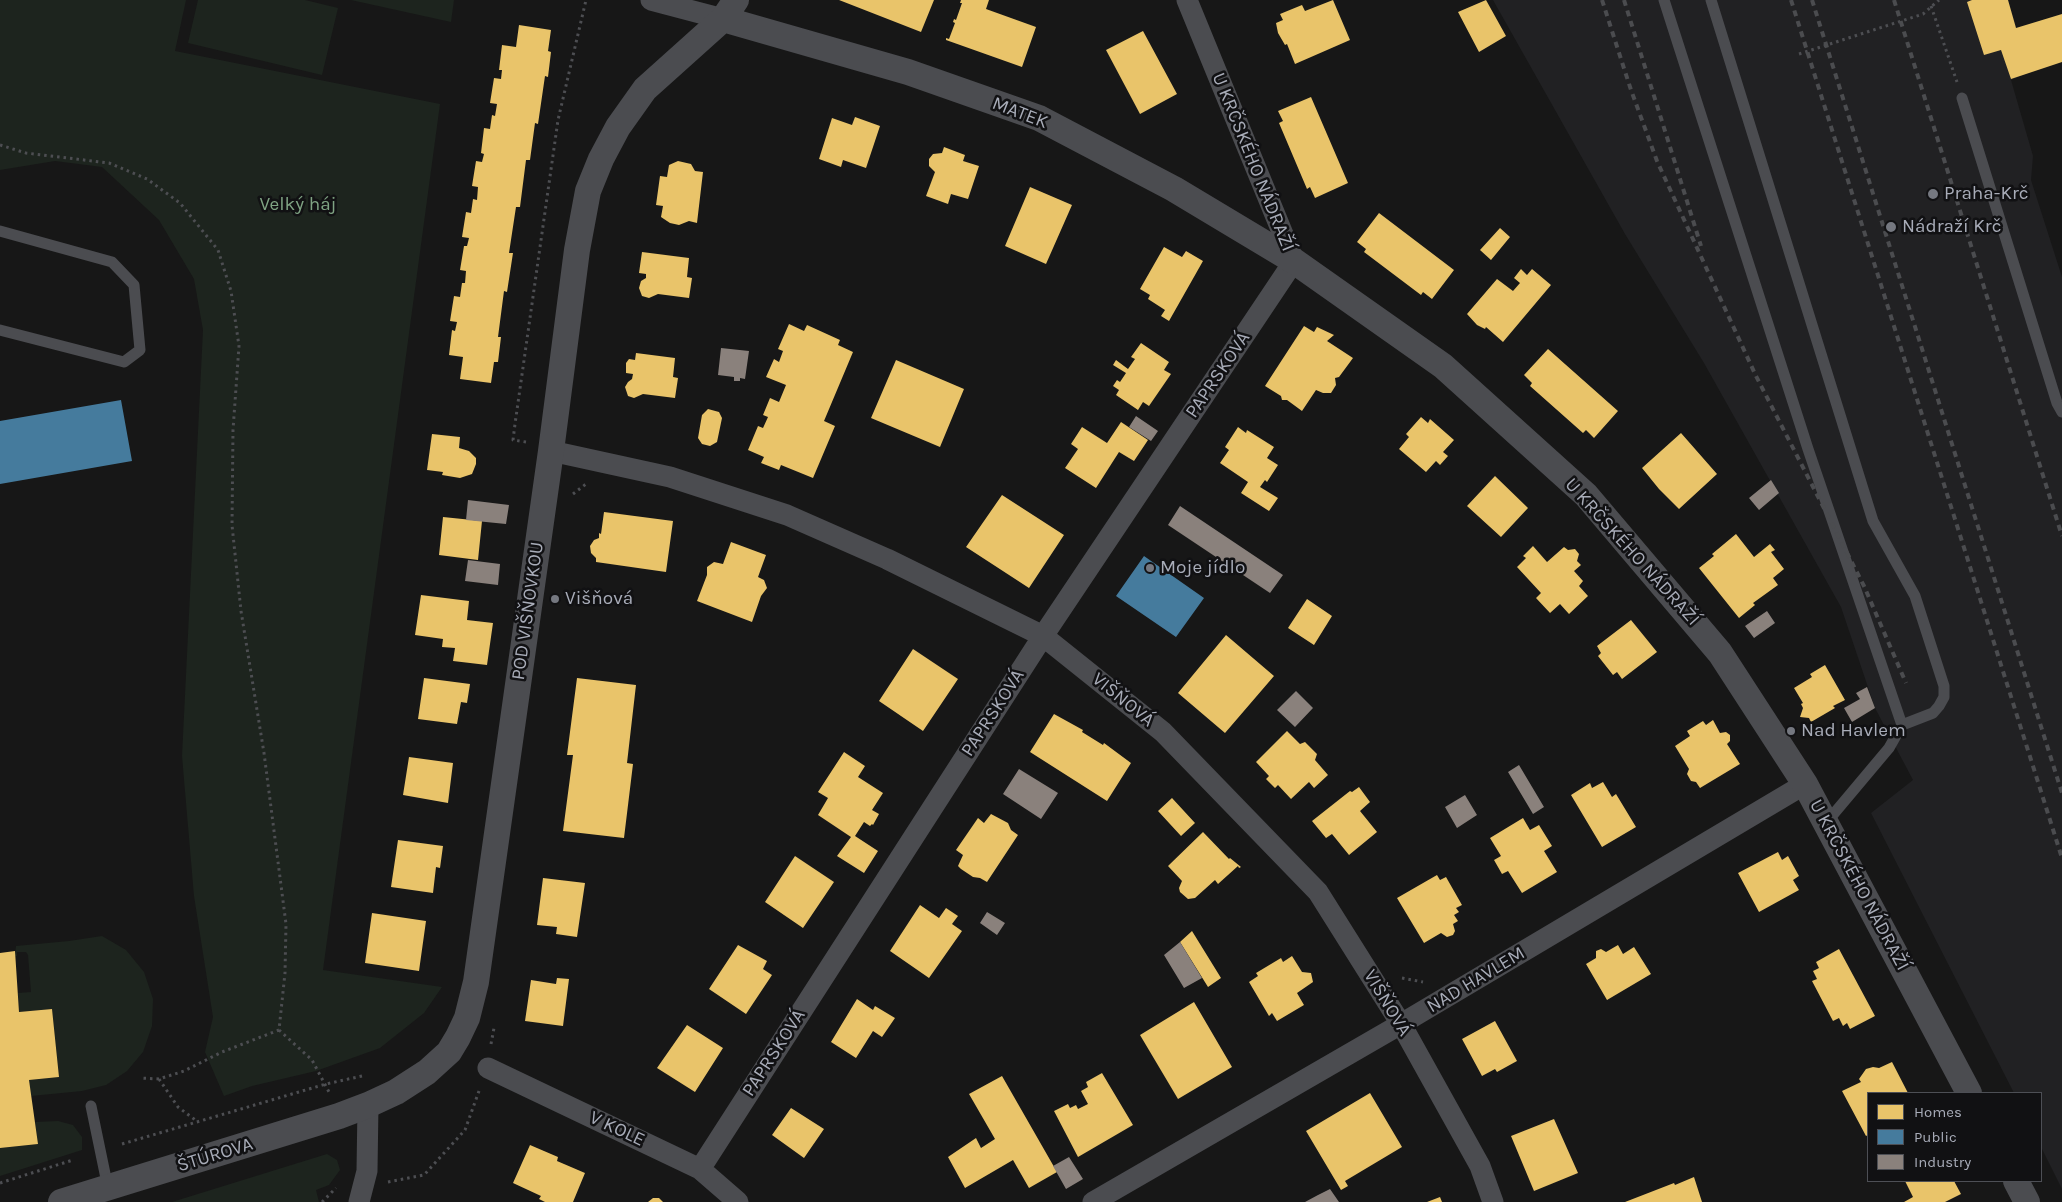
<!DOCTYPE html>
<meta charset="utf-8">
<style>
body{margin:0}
#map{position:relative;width:2062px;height:1202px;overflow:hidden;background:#171717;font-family:Karla,sans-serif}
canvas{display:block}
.legend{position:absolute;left:1867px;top:1092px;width:175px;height:90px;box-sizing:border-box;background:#111113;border:1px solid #4d4f55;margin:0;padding:6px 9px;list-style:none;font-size:15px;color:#a8acb8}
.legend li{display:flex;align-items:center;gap:10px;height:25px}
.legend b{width:25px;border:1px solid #4d4f55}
</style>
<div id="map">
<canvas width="2062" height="1202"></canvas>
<ul class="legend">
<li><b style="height:14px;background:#e9c46a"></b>Homes</li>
<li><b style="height:14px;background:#457b9d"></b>Public</li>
<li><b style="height:14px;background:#8a817c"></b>Industry</li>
</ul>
</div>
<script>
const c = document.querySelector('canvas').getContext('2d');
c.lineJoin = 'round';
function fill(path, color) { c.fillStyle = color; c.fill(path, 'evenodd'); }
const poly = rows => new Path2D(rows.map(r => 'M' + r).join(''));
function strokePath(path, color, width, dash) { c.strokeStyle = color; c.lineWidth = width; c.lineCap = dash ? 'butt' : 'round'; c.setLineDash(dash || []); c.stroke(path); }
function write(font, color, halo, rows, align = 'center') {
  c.font = font + ' Karla,sans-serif'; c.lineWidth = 5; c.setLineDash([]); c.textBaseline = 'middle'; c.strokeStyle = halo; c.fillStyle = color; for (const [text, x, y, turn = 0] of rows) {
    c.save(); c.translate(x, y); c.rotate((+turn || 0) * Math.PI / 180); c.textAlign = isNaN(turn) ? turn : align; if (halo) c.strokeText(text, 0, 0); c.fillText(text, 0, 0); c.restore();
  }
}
const built = poly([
 [1493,0,2008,0,2030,72,2011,80,2033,156,2031,180,2062,277,2062,1189,2041,1147,2041,1093,2014,1093,1871,813,1913,780,1875,708,1841,607,1704,363,1625,234]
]);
const green = poly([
 [0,0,186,0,175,51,440,104,323,970,442,987,424,1013,380,1048,316,1071,252,1086,224,1096,205,1052,213,1017,194,896,182,756,203,330,194,279,159,220,102,167,55,161,0,170],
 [198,0,305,0,338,8,322,75,188,43],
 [351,0,454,0,451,22],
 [102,936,126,950,144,972,153,999,152,1026,143,1052,127,1071,106,1085,82,1091,31,1096,29,1080,59,1077,52,1009,19,1012,18,993,31,992,28,955,26,952,17,952,17,956,15,956,16,946,69,941],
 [58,1121,73,1125,82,1137,82,1150,0,1176,0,1148,38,1144,35,1122],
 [327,1154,337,1160,340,1170,329,1185,316,1190,319,1202,172,1202]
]);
const homes = poly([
 [839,0,934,0,921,32],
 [961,0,989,0,986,9,1036,27,1022,67,946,40,946,38,949,39,955,23,953,22,954,19,956,20,962,3,960,3],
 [1333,0,1350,40,1295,64,1287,44,1285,45,1278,33,1276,23,1283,20,1280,14,1302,5,1305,11],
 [1486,0,1506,36,1479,52,1458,12],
 [1972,0,2008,0,2016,28,2062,14,2062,62,2011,79,2001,50,1984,55,1967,2],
 [519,25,551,30,548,51,551,52,548,77,545,76,538,124,535,123,530,160,526,160,520,207,516,207,509,253,513,253,507,292,504,291,498,337,501,337,498,362,494,362,491,383,460,379,463,357,449,355,452,330,455,331,457,322,450,321,454,296,460,297,462,283,465,283,466,271,460,270,464,246,467,246,469,238,462,237,466,212,471,213,473,199,477,200,478,187,472,186,476,161,482,162,484,154,481,153,484,128,490,129,492,115,495,116,497,104,490,103,494,78,501,79,502,70,499,70,502,45,516,47],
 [1143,31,1177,94,1140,114,1106,50],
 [1311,97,1348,183,1315,198,1310,187,1307,189,1279,123,1283,121,1278,111],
 [855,117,880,126,866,168,843,160,841,167,819,159,832,118,852,125],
 [944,147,965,155,963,161,979,166,968,199,951,194,948,204,926,196,935,172,929,166,929,159,933,154,942,153],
 [678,161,691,164,695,171,703,172,697,223,689,221,679,225,670,223,661,217,663,206,656,205,660,176,667,177,669,165],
 [1030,187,1072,205,1046,264,1005,246],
 [1379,213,1454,270,1432,299,1423,292,1421,295,1364,252,1366,249,1357,242],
 [1500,228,1510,237,1491,260,1480,250],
 [1164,247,1182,257,1186,251,1203,261,1169,321,1161,316,1165,310,1148,299,1150,295,1140,289],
 [642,252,689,258,687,277,692,278,689,298,658,294,649,298,642,296,639,288,641,281,646,278,646,274,639,273],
 [1521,269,1527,275,1532,269,1551,285,1503,342,1486,327,1485,329,1477,325,1467,314,1497,279,1513,291,1520,283,1514,278],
 [789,324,804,331,807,325,840,340,838,345,853,352,824,421,835,426,813,478,781,465,779,470,761,463,764,457,748,450,758,426,763,428,768,417,763,415,770,398,779,402,786,385,766,377,774,359,779,362,783,351,778,349],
 [1304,326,1314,332,1317,327,1334,335,1327,341,1353,358,1339,377,1335,378,1336,385,1331,393,1323,393,1316,390,1302,411,1287,400,1282,400,1281,396,1265,386],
 [1141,343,1169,362,1164,370,1171,374,1149,406,1143,402,1138,410,1116,395,1119,390,1113,386,1117,380,1120,382,1126,373,1113,365,1116,360,1128,369,1135,359,1131,357],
 [1548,349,1618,411,1594,438,1586,430,1583,433,1530,386,1532,383,1524,375],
 [636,353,675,358,673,377,678,378,675,398,643,394,634,398,628,396,625,387,628,382,632,379,633,374,626,373,626,363,629,359,635,360],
 [896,360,964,389,940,447,871,418],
 [708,409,719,412,722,418,717,442,710,446,702,444,698,438,702,415],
 [1421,417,1428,423,1430,419,1454,440,1443,452,1448,456,1440,465,1436,461,1426,472,1399,449,1409,437,1406,434],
 [1121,422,1148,440,1134,461,1119,452,1096,488,1065,468,1078,449,1071,444,1082,427,1107,443],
 [1238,427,1246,433,1247,430,1274,447,1267,458,1278,465,1267,482,1265,480,1260,487,1278,498,1269,511,1241,493,1248,482,1220,463,1229,450,1225,447],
 [1681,433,1717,474,1679,509,1659,489,1642,468],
 [432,434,460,437,459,448,469,451,476,458,476,464,472,474,460,478,442,475,443,472,427,470],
 [1495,476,1528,508,1501,537,1467,506],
 [1002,495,1064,535,1029,588,966,547],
 [604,512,673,521,666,572,596,562,596,558,591,553,590,546,594,540,599,538,599,533,601,534],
 [443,517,482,521,478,560,439,555],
 [1736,534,1754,557,1770,544,1775,550,1771,552,1784,569,1773,578,1778,585,1753,603,1755,605,1739,618,1699,568,1714,556,1712,554],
 [731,542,766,555,758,577,764,580,767,588,761,596,752,622,697,601,707,575,707,567,714,562,723,564],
 [1533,546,1547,562,1564,547,1568,550,1575,549,1579,554,1577,561,1581,565,1574,571,1583,581,1579,586,1588,596,1569,614,1560,604,1550,613,1536,598,1541,593,1517,567,1526,558,1523,556],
 [421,595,469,601,467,620,493,623,487,665,453,661,455,648,442,647,443,639,415,635],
 [1307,599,1332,616,1314,645,1288,628],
 [1631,620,1657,652,1622,679,1617,672,1613,675,1598,656,1601,653,1597,646],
 [1226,635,1274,676,1225,733,1178,693],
 [913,649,958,679,923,731,879,701],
 [1825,665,1845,700,1833,706,1835,708,1811,722,1809,718,1800,717,1803,708,1801,704,1803,703,1794,688,1812,677,1810,674],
 [424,678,470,684,467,703,461,702,457,724,418,719],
 [577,678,636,685,627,763,633,764,624,838,563,831,573,755,567,755],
 [1054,714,1083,730,1082,732,1103,745,1104,743,1131,763,1107,801,1030,752],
 [1713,720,1720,733,1726,732,1730,735,1730,741,1727,744,1740,764,1700,788,1696,782,1691,781,1687,774,1689,769,1675,746,1690,736,1687,731,1703,721,1706,725],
 [1287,731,1300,744,1305,742,1317,754,1315,760,1328,775,1314,788,1309,782,1291,799,1278,785,1275,788,1266,779,1269,776,1256,762],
 [844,752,865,766,858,777,883,793,872,810,879,814,873,825,872,824,870,826,864,822,855,836,878,851,864,873,837,856,851,837,818,815,828,798,818,792],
 [409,757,453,763,448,803,403,795],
 [1603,782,1612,797,1616,794,1636,827,1602,847,1571,795,1590,783,1592,788],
 [1359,787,1370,802,1360,811,1377,832,1349,855,1332,834,1326,838,1312,821,1350,791,1352,792],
 [1172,798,1195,823,1181,836,1158,811],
 [991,814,1008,823,1011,830,1018,835,987,882,980,878,973,877,961,869,958,866,963,855,956,850,978,818,984,823],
 [1523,818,1530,830,1539,825,1552,846,1544,851,1557,872,1522,893,1508,871,1502,874,1494,860,1501,856,1490,838],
 [1203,832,1229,859,1230,858,1241,867,1239,868,1238,866,1218,884,1215,880,1195,898,1188,899,1180,892,1179,888,1182,881,1168,866],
 [398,840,443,846,440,868,436,867,433,893,391,887],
 [1778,852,1782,860,1788,856,1799,876,1793,880,1799,890,1759,912,1738,873],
 [795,856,834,882,803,928,765,902],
 [1437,875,1440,880,1446,877,1462,905,1456,908,1459,912,1454,915,1458,921,1453,924,1455,931,1453,935,1447,937,1441,933,1424,943,1397,898],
 [543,878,585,883,577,937,556,934,557,927,537,925],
 [920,905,939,918,946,908,958,916,952,924,962,931,929,978,890,951],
 [372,913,426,921,419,971,365,963],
 [1192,931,1221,978,1208,987,1180,942],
 [738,945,767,961,763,969,772,975,746,1014,709,989],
 [1618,945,1623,954,1634,947,1651,974,1607,1000,1586,964,1596,958,1596,951,1601,949,1606,952],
 [1839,949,1875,1016,1850,1029,1847,1023,1843,1026,1839,1018,1833,1021,1812,981,1817,979,1813,971,1819,968,1816,962],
 [15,951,19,1012,52,1009,59,1077,29,1080,38,1144,0,1148,0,953],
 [1292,956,1302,972,1311,973,1313,982,1297,993,1304,1005,1277,1021,1272,1013,1269,1016,1249,982,1258,976,1256,973,1281,958,1283,962],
 [557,978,569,979,563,1026,525,1021,531,980,556,984],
 [857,999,873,1010,875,1006,895,1018,882,1037,873,1031,856,1058,831,1042],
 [1194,1002,1232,1067,1178,1099,1140,1035],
 [1495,1021,1517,1061,1497,1072,1495,1069,1482,1076,1462,1039],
 [687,1025,723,1048,695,1092,657,1068],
 [1892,1062,1908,1093,1868,1093,1868,1135,1866,1136,1842,1091,1861,1082,1859,1079,1866,1069,1873,1067,1879,1068],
 [1102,1073,1133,1125,1078,1157,1054,1111,1068,1104,1070,1108,1076,1105,1078,1109,1088,1104,1081,1091,1088,1087,1086,1082],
 [1002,1076,1057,1172,1029,1188,1013,1160,965,1188,948,1157,976,1138,981,1148,995,1139,969,1094],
 [1370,1093,1402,1147,1345,1181,1348,1186,1341,1190,1306,1131],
 [791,1108,824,1129,804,1158,772,1135],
 [1554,1119,1578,1173,1534,1191,1511,1136],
 [530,1145,558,1157,557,1161,585,1173,573,1202,545,1202,539,1199,541,1196,513,1183],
 [1694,1177,1702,1202,1625,1202,1674,1183,1675,1185],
 [1905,1181,1954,1181,1961,1194,1945,1202,1904,1202,1913,1197],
 [1440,1197,1442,1202,1427,1202],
 [653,1198,659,1198,663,1202,648,1202]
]);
const public = poly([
 [121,400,132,461,0,484,0,421],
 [1144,556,1204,598,1176,637,1116,596]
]);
const industry = poly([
 [721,348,749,351,745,379,740,378,740,381,734,381,734,377,718,375],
 [1136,416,1158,431,1151,441,1129,427],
 [1771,480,1779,493,1759,510,1749,498],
 [468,500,509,505,506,524,466,520],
 [1180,506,1283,575,1270,593,1168,525],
 [468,560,500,564,498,585,465,581],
 [1767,611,1775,623,1754,638,1745,626],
 [1867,687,1875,708,1852,722,1844,708,1860,699,1856,693],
 [1296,691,1313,708,1295,727,1277,710],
 [1519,765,1544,807,1533,814,1508,772],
 [1019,769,1058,793,1041,819,1003,794],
 [1465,795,1477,815,1457,828,1445,807],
 [987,912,1005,923,997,935,980,923],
 [1180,942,1202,978,1184,988,1164,955],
 [1069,1157,1083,1179,1066,1189,1053,1166],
 [1330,1189,1339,1202,1305,1202,1318,1195]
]);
const path = poly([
 [1931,6,1957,82],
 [1799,54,1923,14,1939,0],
 [0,145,26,153,109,163,147,179,180,203,218,250,231,291,239,346,233,430,232,525,241,611,264,753,286,924,285,973,279,1030,222,1052,184,1071,159,1079,141,1078],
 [526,442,513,440,515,424,558,120,586,0],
 [573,494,586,484],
 [1402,978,1423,982],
 [279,1030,312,1060,329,1092],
 [491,1044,494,1028],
 [159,1079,178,1107,198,1122],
 [122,1144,326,1084,362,1076],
 [388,1182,424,1175,465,1130,479,1091],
 [0,1183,73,1160],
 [322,1202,336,1188]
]);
const service = poly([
 [1664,0,1808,449,1902,725,1889,748,1826,823],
 [1711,0,1873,521,1915,596,1944,686,1944,697,1939,706,1933,713,1902,725],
 [1962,98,2057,403,2062,412],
 [0,231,112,262,134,285,140,350,124,362,0,330],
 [91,1106,108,1188]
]);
const minor = poly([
 [651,0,723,19],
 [551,451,670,477,787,515,887,559,1043,636,1163,732,1318,892,1401,1024,1480,1166,1493,1202],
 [488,1068,700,1169,738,1202],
 [700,1169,1043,636,1294,261,1187,0],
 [359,1202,367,1171,368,1105],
 [1093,1202,1401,1024,1805,784]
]);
const tertiary = poly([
 [723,19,908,72,1039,118,1174,189,1294,261,1443,366,1586,495,1720,653,1805,784,1969,1093],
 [2016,1181,2027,1202],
 [61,1202,339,1116,368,1105,396,1092,427,1072,449,1052,458,1037,467,1018,476,982,551,451,577,250,588,191,601,159,618,127,645,89,723,19,736,0]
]);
const rail = poly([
 [1602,0,1631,90,1657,161,1756,376,1864,586,1906,683],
 [1624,0,1701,246],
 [1791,0,2062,858],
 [1812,0,2062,793],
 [1894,0,2062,536]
]);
const markers = [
 [1933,194,6,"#757880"],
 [1891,227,6,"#757880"],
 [1150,568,5,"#757880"],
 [555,599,5,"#757880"],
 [1791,731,5,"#757880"]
];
const streetNames = [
 ["MATEK",1020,113,21],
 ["U KRČSKÉHO NÁDRAŽÍ",1253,162,68],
 ["PAPRSKOVÁ",1218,375,-56],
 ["U KRČSKÉHO NÁDRAŽÍ",1632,552,48],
 ["POD VIŠŇOVKOU",528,611,-82],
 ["VIŠŇOVÁ",1123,700,39],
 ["PAPRSKOVÁ",993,713,-57],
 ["U KRČSKÉHO NÁDRAŽÍ",1859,885,62],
 ["NAD HAVLEM",1476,980,-31],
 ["VIŠŇOVÁ",1387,1003,59],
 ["PAPRSKOVÁ",774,1053,-57],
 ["V KOLE",617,1129,25],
 ["ŠTÚROVA",215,1155,-17]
];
const poiNames = [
 ["Praha-Krč",1944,194],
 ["Nádraží Krč",1902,227],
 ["Moje jídlo",1160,568],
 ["Višňová",565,599],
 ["Nad Havlem",1801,731]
];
const parkNames = [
 ["Velký háj",298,205]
];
fill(built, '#212123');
fill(green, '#1d241e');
fill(homes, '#e9c46a');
fill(public, '#457b9d');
fill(industry, '#8a817c');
strokePath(path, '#4d4e52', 3, [2.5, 4]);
strokePath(service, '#4b4c50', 11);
strokePath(minor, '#4b4c50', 21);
strokePath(tertiary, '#4b4c50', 26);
strokePath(rail, '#4b4c4f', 4, [6, 5]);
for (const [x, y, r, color] of markers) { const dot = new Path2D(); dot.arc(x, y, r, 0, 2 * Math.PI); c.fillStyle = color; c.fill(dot); strokePath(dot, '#111113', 2); }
write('19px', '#a8acb8', '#111113', streetNames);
write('19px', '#a8acb8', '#111113', poiNames, 'left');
write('19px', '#7fa383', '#111113', parkNames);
</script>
